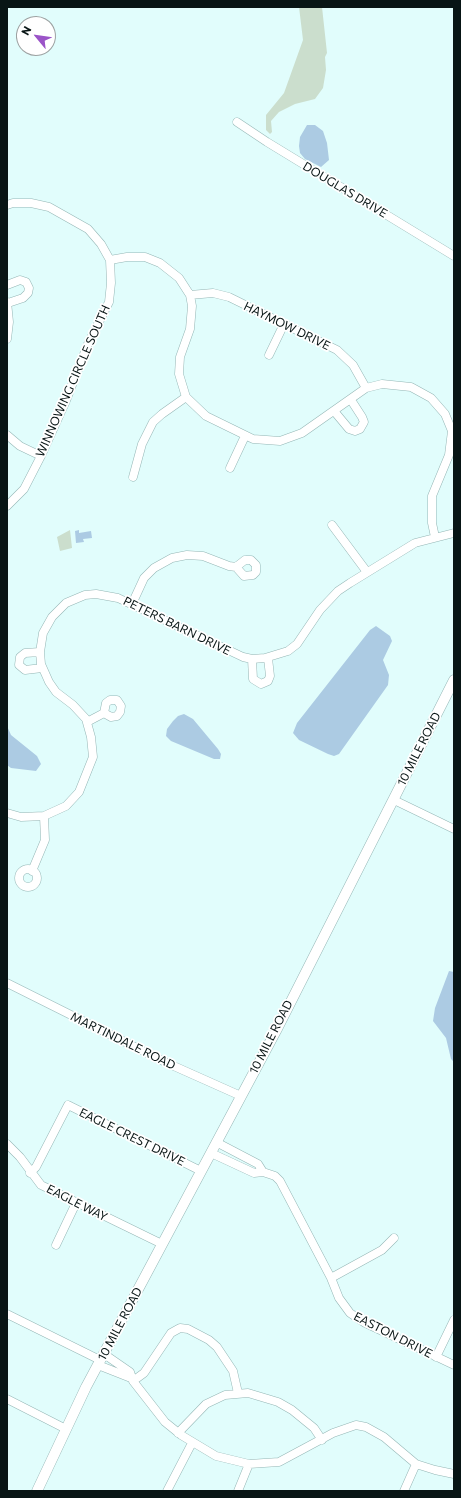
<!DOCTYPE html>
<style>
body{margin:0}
#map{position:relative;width:461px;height:1498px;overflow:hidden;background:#e1fdfc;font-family:Commissioner,sans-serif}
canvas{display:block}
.frame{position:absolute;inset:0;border:8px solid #081515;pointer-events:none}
.north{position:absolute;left:16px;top:16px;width:40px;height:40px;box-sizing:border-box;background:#fff;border:1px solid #9ca1a1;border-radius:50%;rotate:299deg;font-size:11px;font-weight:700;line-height:16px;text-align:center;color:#081515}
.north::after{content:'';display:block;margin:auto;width:14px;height:18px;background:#9b54c8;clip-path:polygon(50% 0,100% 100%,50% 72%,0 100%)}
</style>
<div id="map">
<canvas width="461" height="1498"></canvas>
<div class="frame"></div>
<div class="north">N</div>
</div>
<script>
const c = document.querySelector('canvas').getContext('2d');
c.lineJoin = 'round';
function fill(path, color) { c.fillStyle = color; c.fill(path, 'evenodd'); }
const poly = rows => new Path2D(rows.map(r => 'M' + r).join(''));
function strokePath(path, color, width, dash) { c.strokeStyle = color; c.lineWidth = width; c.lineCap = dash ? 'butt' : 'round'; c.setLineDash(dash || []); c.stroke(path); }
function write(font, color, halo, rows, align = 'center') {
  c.font = font + ' Commissioner,sans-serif'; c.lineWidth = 3.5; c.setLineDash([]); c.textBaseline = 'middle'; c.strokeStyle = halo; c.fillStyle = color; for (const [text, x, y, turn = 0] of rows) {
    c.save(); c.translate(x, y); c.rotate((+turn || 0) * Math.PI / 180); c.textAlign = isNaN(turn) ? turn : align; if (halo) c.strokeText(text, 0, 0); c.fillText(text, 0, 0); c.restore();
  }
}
const green = poly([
 [299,7,322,7,327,53,325,57,326,70,323,88,315,99,295,104,279,112,271,121,272,132,270,134,266,130,266,115,284,93,303,40],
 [70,530,72,548,60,551,57,537]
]);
const water = poly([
 [307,125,315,125,323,131,327,143,329,160,321,167,305,159,300,153,299,146,300,137],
 [79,530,79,533,91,531,92,538,83,539,84,542,76,543,75,531],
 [376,626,390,636,392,641,383,660,389,675,388,685,339,754,334,756,328,754,299,740,293,733,297,723,370,630],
 [184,714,193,719,218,749,221,754,220,759,214,759,171,741,166,736,167,729,173,721,178,716],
 [7,726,11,735,37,756,41,764,36,771,11,768,7,765],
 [449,971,454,972,454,1062,451,1059,446,1038,433,1021,435,1008]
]);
const minor = poly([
 [237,122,267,142,454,256],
 [7,205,13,203,31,203,49,207,88,229,101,244,110,260,111,283,109,302,88,344,65,403,41,456,24,489,7,506],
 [110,260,127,257,145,257,160,263,179,278,190,295,192,306,190,329,180,357,179,374,186,397,206,416,253,439,280,441,302,433,366,388,382,384,411,387,431,398,445,414,452,431,449,455,432,496,432,523,435,537],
 [7,285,20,280,26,282,29,288,28,293,23,298,8,303],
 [190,295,213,293,229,297,337,350,353,365,366,388],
 [7,302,9,322,7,339],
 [269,355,284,324],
 [334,411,349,429,355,431,360,429,364,422,362,417,351,400],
 [7,435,20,446,41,456],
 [230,468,245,436],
 [133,477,142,444,153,422,162,414,186,397],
 [332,525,367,572],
 [245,560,251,560,256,565,256,572,253,575,244,576,236,567,245,560],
 [132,604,144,578,154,568,172,558,187,555,203,556,229,566,236,567],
 [40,652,25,653,20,657,19,665,25,670,42,668],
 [252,659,253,679,261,684,268,681,270,676,268,658],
 [87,722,104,713,106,703,110,700,117,700,121,706,120,712,117,716,111,717,104,713],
 [394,800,454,829],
 [7,813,21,817,44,816,66,806,79,792,93,757,91,737,86,719,73,705,56,692,49,682,41,664,40,652,43,633,52,617,66,603,85,595,96,594,118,598,243,657,252,659,265,658,288,651,297,644,320,610,338,591,350,583,415,543,454,533],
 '19 878a9 9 0 1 1 18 0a9 9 0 1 1-18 0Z',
 [32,871,45,840,44,816],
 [7,983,167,1063,241,1096],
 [216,1142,258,1164,263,1172],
 [7,1144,20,1157,41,1185,162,1244],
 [211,1153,254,1173,263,1172,275,1176,280,1181,331,1278,339,1298,350,1313,365,1323,454,1365],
 [30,1173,36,1167,68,1105,201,1171],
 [56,1245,76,1203],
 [331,1278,382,1250,394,1238],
 [7,1314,100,1360],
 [104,1354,130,1372,133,1381,165,1422,181,1435,216,1456,249,1464,279,1462,333,1433,356,1425,366,1427,384,1437,416,1464,435,1470,454,1474],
 [436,1357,454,1320],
 [98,1365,131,1378],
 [133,1381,144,1373,171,1333,180,1328,188,1329,209,1340,217,1347,233,1371,238,1393],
 [7,1399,66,1429],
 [178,1433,206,1404,225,1395,248,1393,278,1402,292,1410,314,1428,322,1440],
 [167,1491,192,1443],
 [238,1491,249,1464],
 [404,1491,416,1464]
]);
const major = poly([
 [37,1491,86,1387,277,1029,454,680]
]);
const streetNames = [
 ["DOUGLAS DRIVE",345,190,31],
 ["HAYMOW DRIVE",287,326,26],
 ["WINNOWING CIRCLE SOUTH",73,381,-66],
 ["PETERS BARN DRIVE",177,626,26],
 ["10 MILE ROAD",419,749,-63],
 ["10 MILE ROAD",271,1037,-63],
 ["MARTINDALE ROAD",123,1041,26],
 ["EAGLE CREST DRIVE",132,1137,26],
 ["EAGLE WAY",77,1203,27],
 ["10 MILE ROAD",120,1324,-62],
 ["EASTON DRIVE",393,1335,27]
];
fill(green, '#cbdecd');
fill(water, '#accbe3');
strokePath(minor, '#94b6b5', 9);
strokePath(major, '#94b6b5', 11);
strokePath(minor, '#fff', 8);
strokePath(major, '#fff', 10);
write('12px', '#081515', '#fff', streetNames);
</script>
